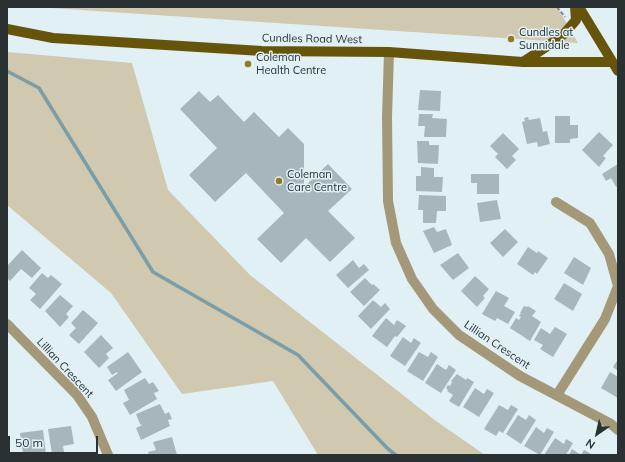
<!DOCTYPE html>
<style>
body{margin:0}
#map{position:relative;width:625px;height:462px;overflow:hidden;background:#e0f0f5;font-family:Mulish,sans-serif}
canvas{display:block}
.frame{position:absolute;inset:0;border:8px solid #2a3132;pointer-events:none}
.north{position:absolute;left:577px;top:414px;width:40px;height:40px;-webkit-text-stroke:3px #e0f0f5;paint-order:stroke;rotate:214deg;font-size:11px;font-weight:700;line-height:16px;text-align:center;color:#2a3132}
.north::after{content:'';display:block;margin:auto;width:14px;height:18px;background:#2a3132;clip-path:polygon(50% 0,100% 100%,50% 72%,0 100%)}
.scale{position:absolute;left:8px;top:436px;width:90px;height:18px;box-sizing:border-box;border:2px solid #2a3132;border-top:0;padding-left:5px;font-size:12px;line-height:14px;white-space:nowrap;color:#2a3132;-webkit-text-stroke:3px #e0f0f5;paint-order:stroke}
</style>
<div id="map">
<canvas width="625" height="462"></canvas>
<div class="frame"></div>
<div class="north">N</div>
<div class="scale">50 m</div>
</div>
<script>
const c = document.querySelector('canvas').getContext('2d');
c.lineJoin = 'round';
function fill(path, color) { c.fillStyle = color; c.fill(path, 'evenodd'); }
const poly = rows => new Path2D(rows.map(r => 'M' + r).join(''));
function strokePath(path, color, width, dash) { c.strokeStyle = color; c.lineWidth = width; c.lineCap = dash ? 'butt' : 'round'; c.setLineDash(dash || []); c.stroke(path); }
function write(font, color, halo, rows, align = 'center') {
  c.font = font + ' Mulish,sans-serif'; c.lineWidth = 3; c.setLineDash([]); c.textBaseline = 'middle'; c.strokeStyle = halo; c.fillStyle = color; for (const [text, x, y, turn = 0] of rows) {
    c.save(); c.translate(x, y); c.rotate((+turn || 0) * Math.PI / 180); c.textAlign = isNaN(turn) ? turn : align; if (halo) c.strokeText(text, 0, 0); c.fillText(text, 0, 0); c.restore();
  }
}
const green = poly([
 [36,7,557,7,578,43],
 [7,52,132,63,168,190,250,275,436,421,485,455,318,455,273,381,182,394,111,293,7,205]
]);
const stream = poly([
 [7,71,39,88,153,272,298,355,388,449,396,455]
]);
const building = poly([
 [420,90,441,91,440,111,418,110],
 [199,91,210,102,218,95,244,122,254,112,279,137,288,128,304,144,304,187,328,164,352,189,328,211,355,238,330,262,306,238,281,263,257,239,284,213,246,173,215,202,189,175,217,148,180,109],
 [419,114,433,114,432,118,447,119,446,137,424,137,425,126,418,126],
 [555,116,570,116,570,125,578,125,578,138,570,139,570,143,555,143],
 [528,117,529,120,540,118,543,132,547,131,550,144,538,147,537,142,527,144,522,122,525,121,524,118],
 [599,132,613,145,603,156,606,158,599,167,582,150],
 [503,133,519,149,512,156,516,160,507,169,495,157,498,154,490,146],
 [417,141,429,141,429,145,439,145,438,164,418,163],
 [618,164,618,186,616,187,611,178,606,181,602,174],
 [421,167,434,168,434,177,443,177,442,192,416,191,416,176,421,176],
 [471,174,499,174,499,194,477,194,477,183,471,183],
 [419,195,446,196,446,211,437,211,436,223,423,223,423,210,418,210],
 [497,200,501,219,480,222,477,203],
 [434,227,437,232,446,229,452,245,434,253,423,231],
 [505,229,518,242,503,257,490,243],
 [528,247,537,253,538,251,548,258,537,274,535,272,533,275,517,264],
 [22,250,41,268,32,278,21,269,10,281,7,278,7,266],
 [458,253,469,268,453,280,440,265],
 [574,257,591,268,583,285,564,273],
 [353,260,359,268,364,264,369,270,348,288,336,275],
 [42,273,48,278,51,275,62,284,40,309,30,300,36,294,29,288],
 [475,276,489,289,483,296,485,298,477,307,461,291],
 [365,278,372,285,373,284,380,290,364,306,350,292],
 [564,283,582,294,573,311,554,299],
 [496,291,509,298,504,306,515,312,508,324,497,318,495,321,482,314],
 [60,295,73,306,66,314,69,317,60,327,45,311],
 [373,300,381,307,385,303,390,309,371,329,358,316],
 [524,306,527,307,528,306,536,311,532,316,541,322,530,341,510,328,516,318,519,320,521,317,519,316,521,313,520,313],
 [83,310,98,323,79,344,69,335,76,328,71,323],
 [386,318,394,325,397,320,406,326,397,337,395,336,387,347,372,336],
 [555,327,567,334,553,357,540,349,543,345,534,340,541,328,550,334],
 [101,335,113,348,106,354,109,358,99,368,84,352],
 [403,337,411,343,414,338,421,343,405,366,390,356],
 [128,352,142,372,116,391,108,380,118,373,117,372,112,375,107,367],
 [419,352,428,357,431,352,438,357,423,381,407,371],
 [618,359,618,371,613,367],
 [437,364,446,370,449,365,456,370,441,393,425,383],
 [610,372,618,377,618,398,601,388],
 [457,374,466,380,467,378,474,382,459,407,449,401,453,395,447,391,448,390,446,388,448,385,450,386,452,382,451,381],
 [145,378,149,384,153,382,159,391,154,393,157,399,130,415,123,403,129,400,124,390],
 [475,388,484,394,487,389,494,393,479,417,463,407],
 [160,404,165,414,169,412,172,419,168,420,170,426,141,440,136,428,142,425,140,424,136,414],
 [499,405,508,410,511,405,518,409,503,433,499,431,496,436,484,429],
 [518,415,526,420,529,415,536,420,521,444,506,434],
 [71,426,74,444,63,446,64,452,52,454,48,429],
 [536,427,544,433,547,428,554,432,540,455,524,446],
 [43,430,46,455,30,455,30,452,23,453,20,433],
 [172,437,177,455,149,455,148,452,156,450,153,442],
 [555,438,564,444,566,439,573,443,566,455,544,455],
 [572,449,581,455,584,450,593,455,569,455]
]);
const path = poly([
 [557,7,565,17]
]);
const minor = poly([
 [389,52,387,117,388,201,396,243,412,279,433,309,459,335,520,376,611,424,618,430],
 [556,202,590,223,609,254,618,286,605,319,557,395],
 [7,324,77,395,92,417,108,455]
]);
const major = poly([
 [579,7,618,71],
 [7,29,53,38,262,51,389,52,523,62,612,62],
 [523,62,546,47,564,34,576,20,575,7]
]);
const markers = [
 [511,39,4,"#917a21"],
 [248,64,4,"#917a21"],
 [279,181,4,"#917a21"]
];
const poiNames = [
 ["Cundles at",519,33],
 ["Sunnidale",519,46],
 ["Coleman",256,58],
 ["Health Centre",256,71],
 ["Coleman",287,175],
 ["Care Centre",287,188]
];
const streetNames = [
 ["Cundles Road West",312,39,1],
 ["Lillian Crescent",497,345,34],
 ["Lillian Crescent",65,368,47]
];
fill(green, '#d0c8af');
strokePath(stream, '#799ea9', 3.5);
fill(building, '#a7b6bb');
strokePath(path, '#7e898c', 2, [4, 2]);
strokePath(minor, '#a39979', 10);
strokePath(major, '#66540a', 10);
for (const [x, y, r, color] of markers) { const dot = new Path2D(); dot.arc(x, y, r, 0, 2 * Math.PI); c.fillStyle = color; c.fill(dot); strokePath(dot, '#e0f0f5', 1.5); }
write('11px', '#2a3132', '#e0f0f5', poiNames, 'left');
write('11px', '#2a3132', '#e0f0f5', streetNames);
</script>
